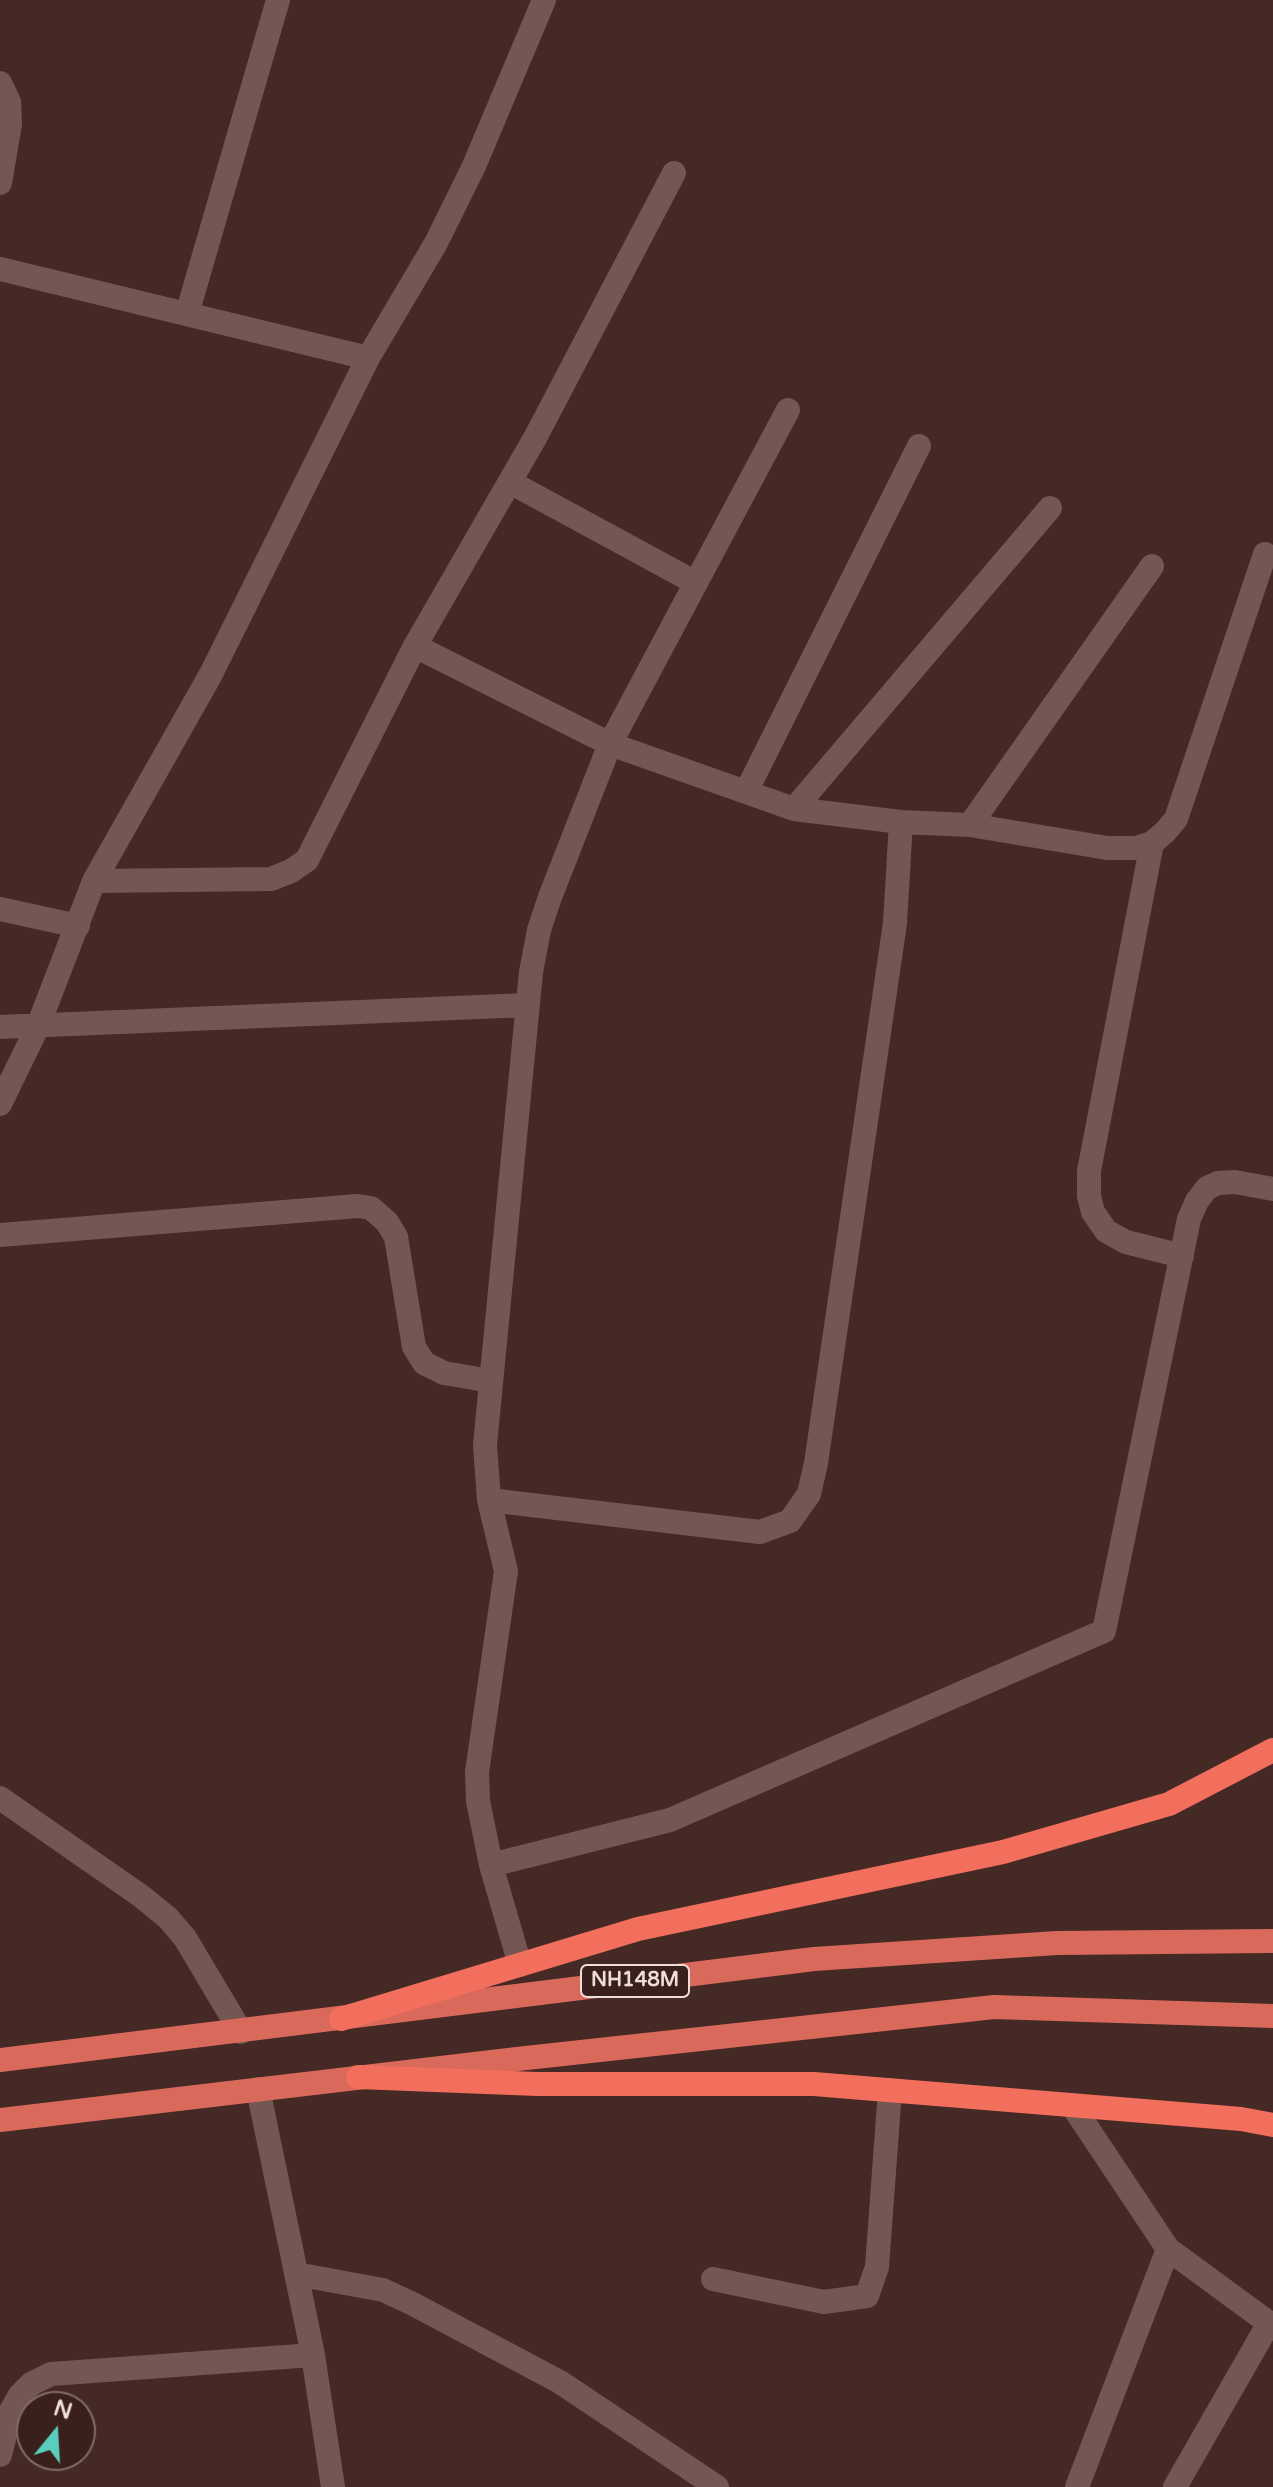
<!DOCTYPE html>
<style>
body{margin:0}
#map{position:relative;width:1273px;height:2487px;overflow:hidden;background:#442925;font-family:"Varela Round",sans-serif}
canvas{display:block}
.north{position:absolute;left:16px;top:2391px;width:80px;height:80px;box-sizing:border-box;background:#39201c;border:2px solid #826c68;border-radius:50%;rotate:18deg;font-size:22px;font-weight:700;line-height:32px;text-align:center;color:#efddda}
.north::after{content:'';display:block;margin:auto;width:28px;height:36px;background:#5acebd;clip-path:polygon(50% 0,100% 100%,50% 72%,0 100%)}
</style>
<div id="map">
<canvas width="1273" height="2487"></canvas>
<div class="north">N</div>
</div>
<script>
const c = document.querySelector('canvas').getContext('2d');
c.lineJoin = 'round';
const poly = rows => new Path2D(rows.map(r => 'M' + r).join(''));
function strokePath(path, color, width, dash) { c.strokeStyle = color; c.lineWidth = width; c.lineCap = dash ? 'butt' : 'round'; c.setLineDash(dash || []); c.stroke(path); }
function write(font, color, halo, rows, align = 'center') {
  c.font = font + ' "Varela Round",sans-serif'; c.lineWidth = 7; c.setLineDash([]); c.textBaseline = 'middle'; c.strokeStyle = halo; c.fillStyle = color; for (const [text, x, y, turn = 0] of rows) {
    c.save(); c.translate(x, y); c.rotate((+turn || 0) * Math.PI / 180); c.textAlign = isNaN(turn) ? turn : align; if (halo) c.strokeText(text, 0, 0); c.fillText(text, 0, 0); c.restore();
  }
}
const minor = poly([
 [0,83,9,102,10,124,0,183],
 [0,269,368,358],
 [187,314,278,0],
 [510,482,696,583],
 [415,646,610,744,794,809,901,822,970,825,1107,848,1136,848,1152,843,1165,832,1176,819,1265,554],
 [746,792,919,446],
 [794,809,1050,508],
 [970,825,1152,566],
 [1152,843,1089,1171,1089,1196,1093,1212,1106,1231,1126,1242,1182,1256],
 [94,881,271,879,291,871,307,860,415,646,535,438,674,173],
 [0,909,78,926],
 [0,1027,527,1005],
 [0,1104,38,1026,94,881,211,674,368,358,436,243,474,166,544,0],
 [0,1235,358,1206,371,1208,387,1222,396,1237,414,1347,424,1363,444,1373,491,1381],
 [489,1500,760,1532,790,1521,809,1494,816,1463,895,923,901,822],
 [0,1798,141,1896,168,1918,185,1938,241,2032],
 [491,1865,670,1820,1104,1631,1189,1219,1197,1201,1207,1188,1218,1183,1235,1182,1273,1189],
 [520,1965,491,1865,478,1801,477,1772,506,1571,489,1500,485,1445,531,972,539,930,550,897,610,744,788,410],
 [258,2089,313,2355,333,2487],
 [1072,2105,1168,2249,1269,2323,1175,2487],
 [296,2274,383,2290,413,2304,560,2382,717,2487],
 [713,2279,824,2302,867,2296,877,2267,890,2090],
 [0,2455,11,2411,20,2395,31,2384,51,2374,313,2355],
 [1077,2487,1168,2249]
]);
const trunk = poly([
 [0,2060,814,1959,1057,1943,1273,1941],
 [0,2120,517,2059,994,2007,1273,2016]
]);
const motorway = poly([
 [341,2019,638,1929,1003,1852,1169,1804,1273,1750],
 [358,2077,537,2084,814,2084,1241,2119,1273,2125]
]);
const shields = [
 [635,1981,108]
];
const shieldNames = [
 ["NH148M",635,1981]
];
strokePath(minor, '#745752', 24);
strokePath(trunk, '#d96a5b', 24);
strokePath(motorway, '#f26e5d', 24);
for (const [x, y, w] of shields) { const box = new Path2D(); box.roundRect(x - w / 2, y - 16, w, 32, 6); c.fillStyle = '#39201c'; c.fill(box); strokePath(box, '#efddda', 2); }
write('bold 20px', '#efddda', null, shieldNames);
</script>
